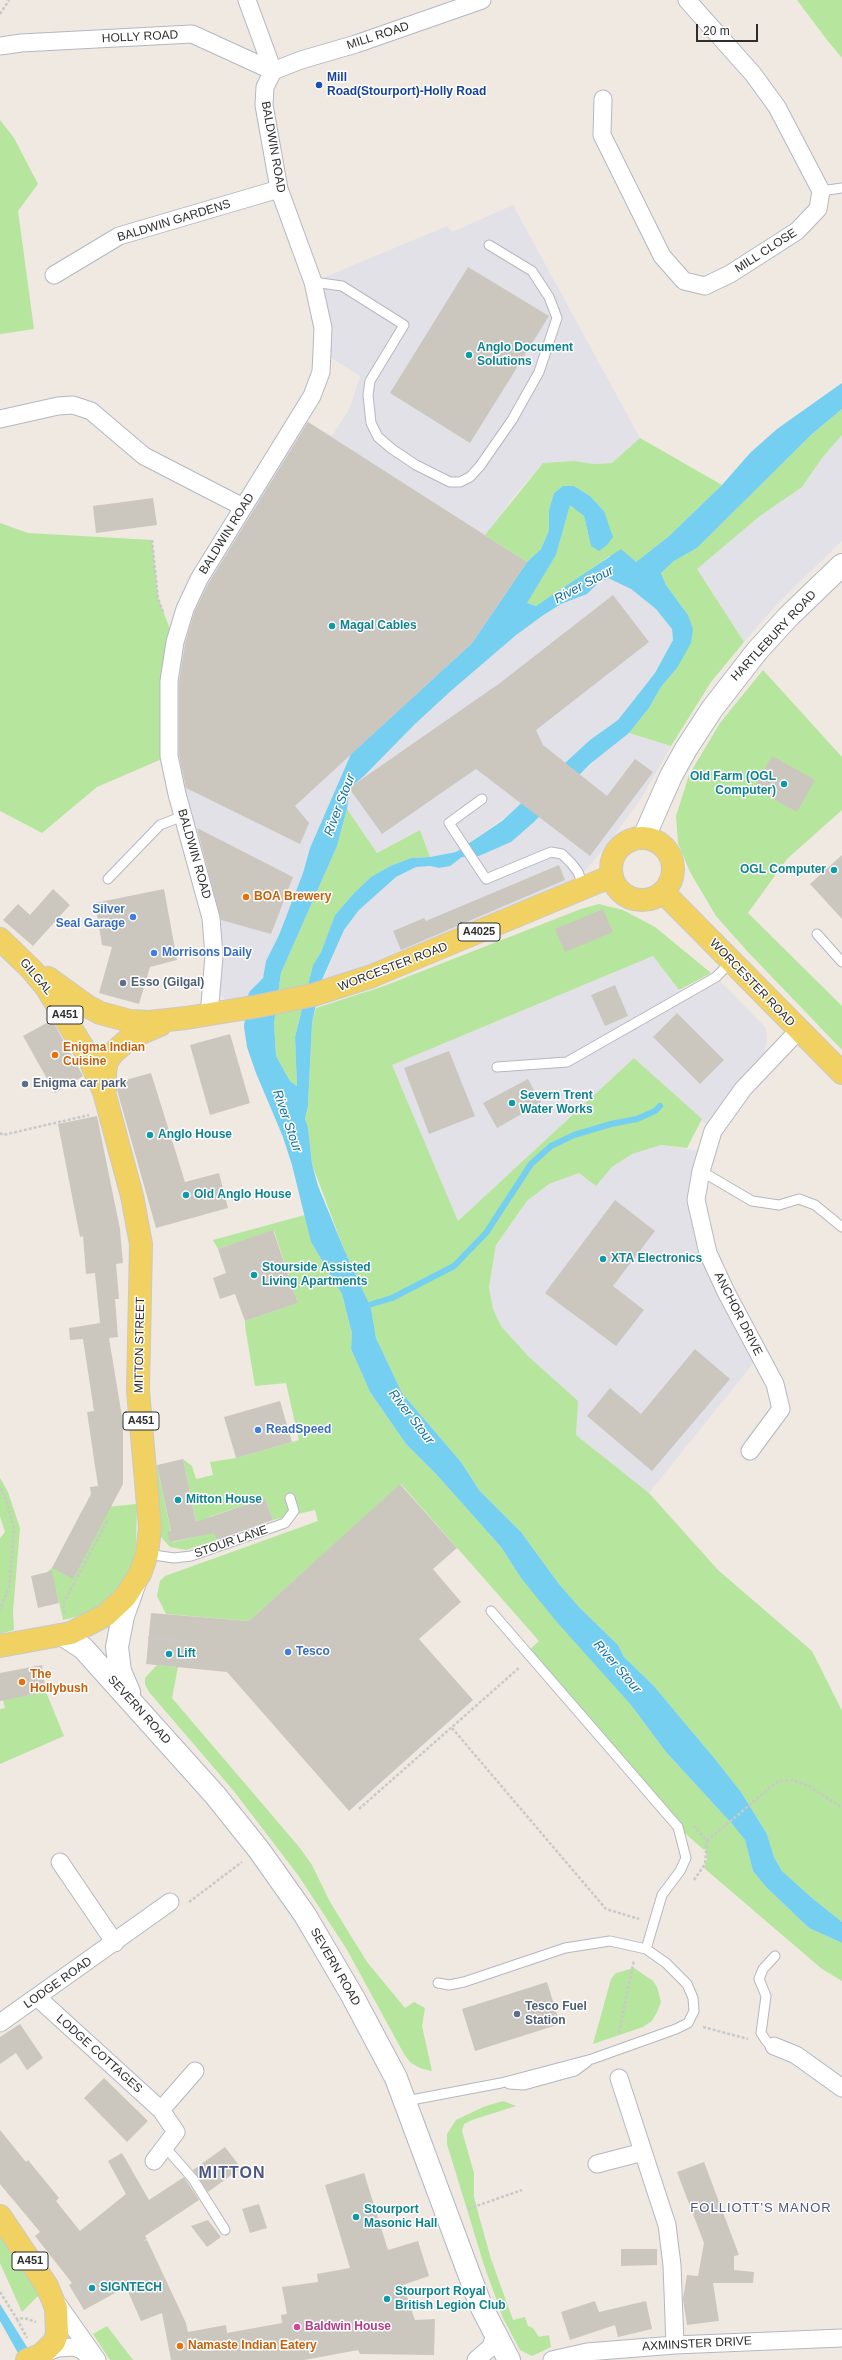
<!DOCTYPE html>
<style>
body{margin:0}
#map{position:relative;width:842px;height:2360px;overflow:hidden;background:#efe9e1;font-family:Helvetica,sans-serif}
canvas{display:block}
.scale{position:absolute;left:696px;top:24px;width:62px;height:18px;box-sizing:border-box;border:2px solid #2e2e2e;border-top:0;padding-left:5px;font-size:12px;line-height:14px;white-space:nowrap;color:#2e2e2e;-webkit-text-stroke:3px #fff;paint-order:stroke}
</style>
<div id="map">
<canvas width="842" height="2360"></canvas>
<div class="scale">20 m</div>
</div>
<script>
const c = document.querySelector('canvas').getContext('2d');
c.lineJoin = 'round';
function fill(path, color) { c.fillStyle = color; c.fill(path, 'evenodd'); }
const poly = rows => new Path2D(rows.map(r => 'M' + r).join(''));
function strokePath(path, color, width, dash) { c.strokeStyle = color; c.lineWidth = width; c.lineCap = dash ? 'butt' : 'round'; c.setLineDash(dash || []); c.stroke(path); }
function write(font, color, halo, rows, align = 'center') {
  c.font = font + ' Helvetica,sans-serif'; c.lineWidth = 3; c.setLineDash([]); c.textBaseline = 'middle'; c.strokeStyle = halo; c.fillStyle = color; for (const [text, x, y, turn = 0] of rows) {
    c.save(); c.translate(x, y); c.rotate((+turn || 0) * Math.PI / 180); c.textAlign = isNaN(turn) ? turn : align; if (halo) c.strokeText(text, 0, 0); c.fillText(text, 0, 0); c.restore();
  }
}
const industrial = poly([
 [513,205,640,438,613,463,594,464,574,461,543,463,510,501,493,528,485,535,527,562,472,643,351,755,310,848,303,873,279,935,266,961,263,978,250,991,247,997,225,999,218,994,169,756,185,609,300,417,332,436,350,408,360,376,322,352,313,282,447,226,452,232],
 [842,435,842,541,779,602,744,642,696,569,760,516,802,487,822,458],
 [608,578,631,589,656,609,672,629,673,640,655,673,618,720,590,740,521,806,456,852,430,857,420,830,377,853,347,809,349,788,364,776,415,724,452,690,515,636,542,616,561,604,587,594,598,582],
 [629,733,671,746,642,797,615,835,585,871,570,881,378,963,322,982,344,930,359,910,379,890,396,877,416,867,430,866,439,868,450,866,462,857,479,856,511,842,534,822,607,748],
 [653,956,685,999,719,980,766,1028,767,1040,760,1069,713,1131,634,1058,458,1221,392,1065],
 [661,1145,706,1152,701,1171,708,1253,759,1356,649,1493,576,1435,577,1401,529,1357,501,1326,493,1309,489,1287,496,1245,527,1201,549,1184,579,1173,596,1185,612,1167,632,1154]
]);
const green = poly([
 [797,0,842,0,842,58,827,40],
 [0,120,14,138,38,184,18,211,34,329,0,334],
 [842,409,842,435,822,458,802,487,760,516,697,569,744,642,711,682,671,746,629,733,649,708,661,687,677,668,688,615,666,585,661,573,674,561,697,548,812,434],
 [640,438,722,485,668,537,636,562,609,556,571,584,536,606,526,603,556,555,570,504,584,516,591,546,604,511,590,496,574,486,563,486,554,493,549,510,549,530,541,549,527,562,485,535,543,463,574,461,594,464,612,463],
 [0,523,28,533,152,540,158,598,175,642,169,756,97,787,42,833,0,811],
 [763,670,842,757,842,810,787,859,748,913,842,1006,842,1050,748,952,716,916,690,872,678,843,676,816,689,775,720,723],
 [347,809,377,853,420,830,430,857,411,858,390,866,371,877,355,892,335,915,321,952,313,965,295,1037,297,1086,290,1081,276,1056,274,1023,281,973,337,846],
 [599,904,623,910,655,927,711,973,679,990,653,956,392,1065,458,1221,634,1058,702,1119,687,1148,661,1145,632,1154,612,1167,596,1186,579,1173,549,1184,527,1201,496,1245,489,1287,493,1309,501,1326,529,1357,578,1401,576,1435,649,1493,718,1570,812,1651,842,1711,842,1922,811,1897,782,1871,774,1857,767,1834,741,1792,715,1759,653,1685,624,1657,618,1645,579,1607,559,1584,521,1532,479,1490,461,1462,402,1393,376,1338,371,1308,343,1247,312,1164,308,1127,305,1119,308,1106,312,1023,316,1008,384,986,581,909],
 [305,1215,311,1242,342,1294,352,1335,351,1349,370,1392,406,1444,436,1474,501,1547,521,1578,631,1705,666,1752,733,1825,745,1840,753,1871,766,1887,809,1928,842,1943,842,1981,822,1969,704,1868,707,1859,706,1849,704,1850,678,1827,527,1652,539,1641,401,1484,249,1621,166,1614,157,1596,160,1581,165,1576,318,1521,315,1510,273,1520,265,1498,209,1517,217,1540,186,1550,170,1547,160,1536,154,1468,157,1465,173,1542,199,1536,183,1459,192,1466,196,1479,213,1475,210,1462,236,1458,299,1440,286,1383,255,1386,245,1326,245,1321,298,1303,274,1231,218,1249,213,1240],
 [0,1478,8,1492,20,1528,13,1611,14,1630,0,1634,0,1538,5,1532,0,1516],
 [137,1504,136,1548,131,1567,122,1583,100,1606,83,1615,63,1620,56,1589,52,1590,47,1572,52,1568,83,1509],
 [157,1665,178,1667,172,1698,300,1848,312,1865,330,1902,367,1962,405,2008,414,2002,425,2008,422,2026,432,2071,420,2068,411,2063,404,2054,346,1948,298,1875,233,1790,149,1692,145,1684,145,1678],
 [46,1692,64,1736,0,1764,0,1709,5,1708,3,1700],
 [634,1968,653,1981,657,1987,661,2002,657,2012,652,2021,643,2027,593,2044,611,1979,616,1973],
 [503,2101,516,2106,472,2120,464,2124,462,2131,474,2173,474,2197,479,2216,491,2259,513,2320,525,2317,528,2326,533,2328,539,2337,549,2335,551,2347,532,2356,520,2350,503,2318,484,2265,447,2144,447,2134,456,2120,483,2107],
 [0,2233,39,2295,22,2312,0,2263],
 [107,2326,133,2360,110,2360,93,2334]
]);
const water = poly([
 [842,383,842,409,812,434,697,548,674,561,661,573,666,585,688,615,693,629,691,643,677,668,661,687,649,708,629,733,590,764,534,822,511,842,479,856,462,857,450,866,439,868,430,866,416,867,396,877,359,910,344,930,321,982,312,1023,308,1106,305,1119,308,1127,312,1164,318,1186,343,1247,371,1308,376,1338,402,1393,461,1462,479,1490,521,1532,559,1584,579,1607,618,1645,624,1657,653,1685,715,1759,741,1792,767,1834,774,1857,782,1871,811,1897,842,1922,842,1943,809,1928,766,1887,753,1871,745,1840,733,1825,666,1752,631,1705,556,1621,521,1578,501,1547,436,1474,406,1444,370,1392,351,1349,352,1334,342,1294,311,1242,292,1165,283,1137,256,1073,247,1047,244,1027,247,997,250,991,263,978,266,961,279,935,303,873,310,848,351,754,472,643,527,562,541,549,549,530,549,510,554,493,563,486,574,486,590,496,604,511,613,537,607,545,599,551,591,546,584,516,570,505,556,555,527,603,536,606,621,549,636,562,668,537,722,485,750,453,777,429],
 [608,578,631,589,656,609,672,629,673,640,655,673,618,720,590,740,502,821,456,852,430,857,411,858,390,866,371,877,355,892,335,915,321,952,313,965,295,1037,297,1086,290,1081,276,1056,274,1023,281,973,337,846,347,809,350,788,364,776,415,724,452,690,515,636,542,616,561,604,587,594,599,582],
 [0,2304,27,2347,39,2360,22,2360,0,2321]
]);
const stream = poly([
 [362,1307,392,1298,454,1266,486,1233,531,1164,551,1146,574,1135,611,1124,637,1119,655,1111,660,1106]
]);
const building = poly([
 [468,267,549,316,470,443,390,393],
 [308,422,527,562,472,643,295,806,309,823,300,844,186,788,179,755,179,682,185,644,194,613,208,584],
 [153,498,157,525,96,533,93,506],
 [613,595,649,642,536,730,543,745,607,796,635,759,653,772,590,856,476,769,382,834,349,788,500,683],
 [772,756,815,780,797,812,754,788],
 [197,828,293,877,271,934,221,920],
 [842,855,842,919,810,884],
 [559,865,565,880,401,950,393,931,424,918,426,921],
 [53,889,70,905,33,946,3,920,18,904,30,915],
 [164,889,177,960,150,967,139,1004,99,993,112,947,102,945,95,903],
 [603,909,613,932,565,952,555,929],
 [615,985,628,1016,605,1026,591,995],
 [677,1013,724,1060,700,1084,653,1037],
 [52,1020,83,1076,55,1093,23,1036],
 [230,1034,250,1103,210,1115,190,1045],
 [449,1051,475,1116,429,1134,404,1068],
 [151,1073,185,1182,219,1173,228,1208,156,1228,117,1090,118,1082],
 [528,1079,541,1103,497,1128,483,1103],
 [97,1116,120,1229,123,1263,116,1264,119,1299,115,1299,118,1337,109,1338,123,1423,123,1484,73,1579,52,1568,91,1494,90,1487,98,1486,87,1412,94,1411,83,1339,70,1340,69,1328,100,1323,95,1273,86,1274,83,1236,80,1237,58,1124],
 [615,1200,655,1231,613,1286,644,1310,616,1346,545,1293],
 [273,1230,298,1303,245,1321,235,1294,220,1299,213,1278,226,1273,218,1249],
 [695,1349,730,1379,652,1471,587,1416,610,1388,641,1414],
 [280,1401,292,1442,236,1458,224,1417],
 [183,1459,196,1522,265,1498,273,1520,217,1540,214,1533,170,1542,167,1532,171,1531,157,1465],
 [400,1484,457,1548,433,1569,461,1602,419,1639,473,1700,349,1811,227,1672,146,1664,151,1613,249,1621],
 [52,1571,59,1603,38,1608,31,1576],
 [42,1665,46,1692,0,1701,0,1673],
 [547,1982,560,2024,475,2051,462,2009],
 [20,2024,43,2058,27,2070,16,2053,0,2064,0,2037],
 [104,2078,148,2121,127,2142,84,2098],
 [0,2130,26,2162,28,2160,59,2198,56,2201,80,2231,126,2194,108,2161,122,2153,149,2200,184,2177,199,2200,145,2236,147,2239,143,2241,147,2240,186,2323,188,2332,226,2325,227,2333,282,2323,281,2315,287,2314,282,2287,318,2282,317,2274,350,2268,325,2185,364,2173,388,2250,418,2241,429,2276,403,2285,415,2320,435,2319,434,2355,360,2354,358,2350,304,2360,171,2360,162,2313,141,2321,126,2287,84,2310,69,2285,72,2283,35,2236,40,2232,0,2184],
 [225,2147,241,2168,208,2192,193,2170],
 [704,2162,739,2255,734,2256,734,2270,754,2272,753,2283,713,2283,719,2321,687,2325,683,2299,687,2275,698,2276,704,2243,677,2172],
 [259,2204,267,2228,250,2233,242,2209],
 [208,2220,221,2237,207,2247,191,2226],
 [621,2249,657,2249,657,2265,621,2266],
 [595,2301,599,2312,646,2301,652,2329,618,2337,615,2325,570,2340,561,2312]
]);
const path = poly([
 [0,14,9,0],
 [152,540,158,598,163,612],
 [0,1133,3,1135,89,1115],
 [0,1488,7,1501,14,1529,9,1587,0,1610],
 [65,1613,63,1604,107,1521],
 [148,1638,186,1641],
 [452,1728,606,1909,639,1919],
 [359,1809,520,1667],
 [707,1841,778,1781,792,1780,809,1786,842,1808],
 [694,1880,705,1864,707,1841,694,1826],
 [189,1902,242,1862],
 [703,2027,748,2039],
 [619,2033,634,1960],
 [468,2209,522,2190],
 [0,2292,17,2319,24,2318,36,2322],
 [17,2319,27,2338]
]);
const lane = poly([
 [821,191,842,188],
 [313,282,342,286,404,325,370,381,368,395,371,423,378,437,392,449,416,465,450,482,460,482,470,477,480,466,512,420,539,372,557,318,549,297,532,271,489,245],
 [482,799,449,823,486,879,551,852,562,854,571,863,578,872,584,888],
 [108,879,160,825,183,816],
 [817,934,842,962],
 [497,1067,567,1062,716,977,731,962],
 [701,1171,752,1201,779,1205,799,1199,815,1205,842,1227],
 [147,1554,174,1558,191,1556,285,1523,294,1511,290,1498],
 [491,1611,678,1827,686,1858,680,1871,662,1895,646,1949],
 [774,2046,767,2042,761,2033,766,1996,759,1979,763,1969,775,1956],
 [509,2084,524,2085,575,2071,587,2062],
 [406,2101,501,2083,592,2059,676,2029,688,2023,694,2011,693,1998,687,1984,666,1963,646,1949,610,1941,565,1948,464,1982,449,1985,438,1983],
 [165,2147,193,2179,225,2230]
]);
const street = poly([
 [247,0,273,71],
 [0,46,21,43,192,34,273,71],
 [273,71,301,60,356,44,482,0],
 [603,99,602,135,662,256,684,281,705,286,730,274,797,231,818,209,821,191,777,107,753,74,687,0],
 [54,275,119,236,279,189],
 [0,419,58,406,73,405,91,411,144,456,243,507],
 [209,1015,214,956,211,918,177,794,169,756,169,681,175,642,185,609,199,579,312,396,321,372,322,352,323,328,313,282,279,189,264,105,265,87,273,71],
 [750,1451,781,1409,775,1384,726,1292,708,1253,696,1200,701,1171,713,1131,743,1089,798,1031],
 [60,1862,115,1943],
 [38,1998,161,2110,176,2132,154,2161],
 [0,2023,170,1902],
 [774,2046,796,2055,842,2088],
 [619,2078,667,2225,672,2265,675,2345],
 [161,2110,195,2071],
 [597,2164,643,2152],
 [54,2299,97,2360],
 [42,2354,58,2348,74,2347,82,2350,92,2360],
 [476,2360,491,2347,495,2334],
 [552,2360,587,2352,675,2345,842,2338]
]);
const secondary = poly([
 [644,837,671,776,686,749,712,709,757,651,788,617,842,565],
 [63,1635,83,1648,215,1795,259,1850,305,1915,353,1997,396,2078,481,2306,509,2360],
 [129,1692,120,1671,117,1647,123,1616,134,1585]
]);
const primary = poly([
 '611 869a31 31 0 1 1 62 0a31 31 0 1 1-62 0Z',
 [663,892,842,1073],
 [0,939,32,970,46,987,88,1056,104,1092,132,1196,141,1244,138,1390,150,1528,147,1554,140,1574,125,1597,106,1615,71,1633,0,1646],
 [48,978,87,1006,100,1013,130,1021,149,1022,186,1018,259,1006,313,995,372,976,612,876],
 [105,1089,105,1071,107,1061,113,1053,130,1038,160,1025],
 [0,2216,47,2286,56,2308,57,2334,54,2342,41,2355,27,2360]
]);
const markers = [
 [319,85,4,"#1a4fb4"],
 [469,355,4,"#0f9aa8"],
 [332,626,4,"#0f9aa8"],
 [784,784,4,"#0f9aa8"],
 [834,870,4,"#0f9aa8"],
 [246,897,4,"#e8710a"],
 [133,917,4,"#3f7fe0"],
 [154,953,4,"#3f7fe0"],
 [123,983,4,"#5c6f8a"],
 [55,1055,4,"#e8710a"],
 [25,1084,4,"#5c6f8a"],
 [512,1103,4,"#0f9aa8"],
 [150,1135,4,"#0f9aa8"],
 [186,1195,4,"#0f9aa8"],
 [603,1259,4,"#0f9aa8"],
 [254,1275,4,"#0f9aa8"],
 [258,1430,4,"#3f7fe0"],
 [178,1500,4,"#0f9aa8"],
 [288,1652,4,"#3f7fe0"],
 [169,1654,4,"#0f9aa8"],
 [22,1682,4,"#e8710a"],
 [517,2014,4,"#5c6f8a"],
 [356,2217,4,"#0f9aa8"],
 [92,2288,4,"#0f9aa8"],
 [387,2299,4,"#0f9aa8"],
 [297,2327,4,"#d1479c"],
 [180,2346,4,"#e8710a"]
];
const shields = [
 [479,932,42],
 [65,1015,36],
 [141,1421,36],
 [30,2261,36]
];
const shieldNames = [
 ["A4025",479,932],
 ["A451",65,1015],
 ["A451",141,1421],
 ["A451",30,2261]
];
const streetNames = [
 ["MILL ROAD",378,36,-18],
 ["HOLLY ROAD",140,37,-3],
 ["BALDWIN ROAD",273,147,80],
 ["BALDWIN GARDENS",174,221,-17],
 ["MILL CLOSE",766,251,-33],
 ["BALDWIN ROAD",227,534,-58],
 ["HARTLEBURY ROAD",774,636,-47],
 ["BALDWIN ROAD",194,854,74],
 ["WORCESTER ROAD",393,967,-21],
 ["GILGAL",36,977,50],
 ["WORCESTER ROAD",752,983,46],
 ["ANCHOR DRIVE",738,1314,63],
 ["MITTON STREET",140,1345,-89],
 ["STOUR LANE",231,1542,-19],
 ["SEVERN ROAD",139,1710,48],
 ["SEVERN ROAD",335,1967,60],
 ["LODGE ROAD",58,1983,-35],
 ["LODGE COTTAGES",99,2054,42],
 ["AXMINSTER DRIVE",697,2344,-3]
];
const transitNames = [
 ["Mill",327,78],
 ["Road(Stourport)-Holly Road",327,92]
];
const cultureNames = [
 ["Anglo Document",477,348],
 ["Solutions",477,362],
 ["Magal Cables",340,626],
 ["Old Farm (OGL",776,777,"right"],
 ["Computer)",776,791,"right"],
 ["OGL Computer",826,870,"right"],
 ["Severn Trent",520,1096],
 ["Water Works",520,1110],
 ["Anglo House",158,1135],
 ["Old Anglo House",194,1195],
 ["XTA Electronics",611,1259],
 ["Stourside Assisted",262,1268],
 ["Living Apartments",262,1282],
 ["Mitton House",186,1500],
 ["Lift",177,1654],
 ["Stourport",364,2210],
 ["Masonic Hall",364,2224],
 ["SIGNTECH",100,2288],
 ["Stourport Royal",395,2292],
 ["British Legion Club",395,2306]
];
const foodNames = [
 ["BOA Brewery",254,897],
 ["Enigma Indian",63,1048],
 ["Cuisine",63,1062],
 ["The",30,1675],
 ["Hollybush",30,1689],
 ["Namaste Indian Eatery",188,2346]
];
const shopNames = [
 ["Silver",125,910,"right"],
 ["Seal Garage",125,924,"right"],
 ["Morrisons Daily",162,953],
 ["ReadSpeed",266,1430],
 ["Tesco",296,1652]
];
const serviceNames = [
 ["Esso (Gilgal)",131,983],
 ["Enigma car park",33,1084],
 ["Tesco Fuel",525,2007],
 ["Station",525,2021]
];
const hotelNames = [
 ["Baldwin House",305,2327]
];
const waterNames = [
 ["River Stour",584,585,-28],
 ["River Stour",340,805,-69],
 ["River Stour",287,1121,71],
 ["River Stour",411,1417,52],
 ["River Stour",617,1667,49]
];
const neighbourhoodNames = [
 ["FOLLIOTT'S MANOR",761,2208]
];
const districtNames = [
 ["MITTON",232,2174]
];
fill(industrial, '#e3e1e8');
fill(green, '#b6e59e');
fill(water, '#75cff0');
strokePath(stream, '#75cff0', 6);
fill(building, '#cbc7bf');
strokePath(lane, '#b4b7c1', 11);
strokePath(street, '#b4b7c1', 19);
strokePath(secondary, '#b4b7c1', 24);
strokePath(primary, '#c9c9c9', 24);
strokePath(path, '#c9c9c9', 2.5, [3, 2]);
strokePath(lane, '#fff', 9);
strokePath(street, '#fff', 17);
strokePath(secondary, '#fff', 22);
strokePath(primary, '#f2d163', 22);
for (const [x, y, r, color] of markers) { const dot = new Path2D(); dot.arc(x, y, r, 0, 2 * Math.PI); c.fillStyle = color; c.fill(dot); strokePath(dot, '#fff', 1.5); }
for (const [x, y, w] of shields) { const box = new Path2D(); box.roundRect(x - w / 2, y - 9, w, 18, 3); c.fillStyle = '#fff'; c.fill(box); strokePath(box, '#2e2e2e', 1); }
write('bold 11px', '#2e2e2e', null, shieldNames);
write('12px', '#2e2e2e', '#fff', streetNames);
write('bold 12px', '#164399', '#fff', transitNames, 'left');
write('bold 12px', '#0d838f', '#fff', cultureNames, 'left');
write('bold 12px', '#c56008', '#fff', foodNames, 'left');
write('bold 12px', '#366cbe', '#fff', shopNames, 'left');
write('bold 12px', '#4e5e75', '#fff', serviceNames, 'left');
write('bold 12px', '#b23c85', '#fff', hotelNames, 'left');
write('italic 13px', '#0d6fa3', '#fff', waterNames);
c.letterSpacing = '1px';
write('13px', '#4d5680', '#fff', neighbourhoodNames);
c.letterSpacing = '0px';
c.letterSpacing = '1px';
write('bold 16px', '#4d5680', '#fff', districtNames);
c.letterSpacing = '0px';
</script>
